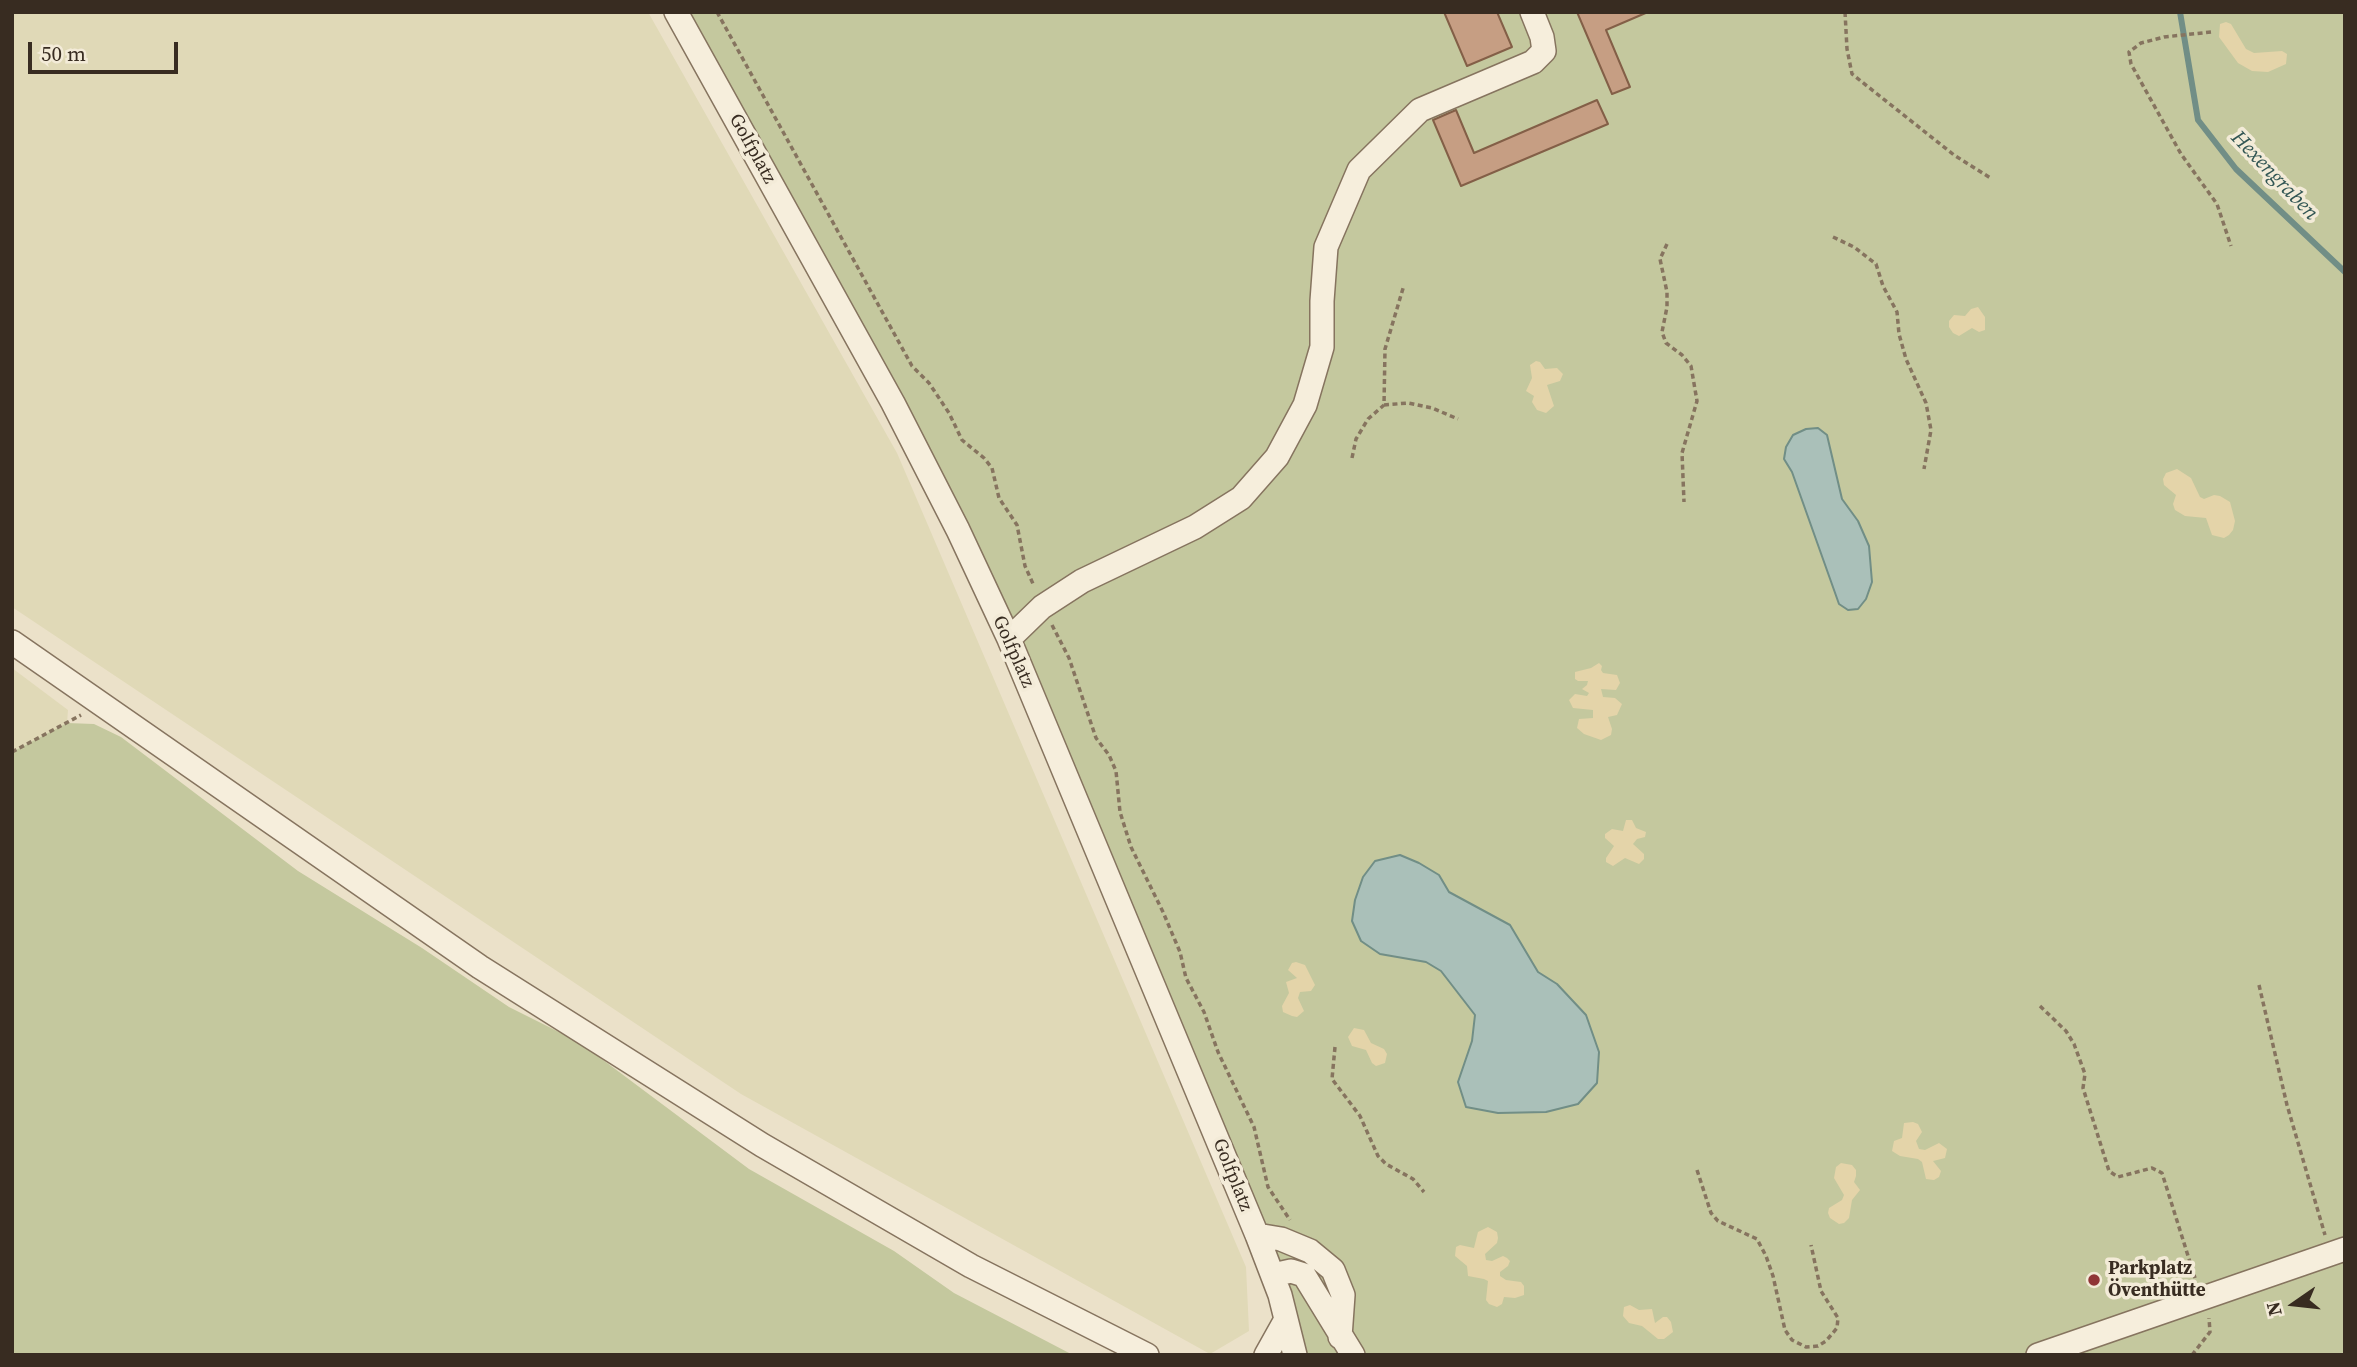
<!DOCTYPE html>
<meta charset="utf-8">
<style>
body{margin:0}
#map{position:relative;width:2357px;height:1367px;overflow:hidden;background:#ebe1c9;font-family:"Source Serif 4",serif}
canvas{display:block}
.frame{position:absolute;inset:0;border:14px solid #382c21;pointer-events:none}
.north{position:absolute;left:2259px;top:1269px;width:70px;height:70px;-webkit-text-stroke:5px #f3ebd8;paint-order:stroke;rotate:256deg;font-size:19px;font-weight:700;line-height:28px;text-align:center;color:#382c21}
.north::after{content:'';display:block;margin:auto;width:24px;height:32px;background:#382c21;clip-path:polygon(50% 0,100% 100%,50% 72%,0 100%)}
.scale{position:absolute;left:28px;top:42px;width:150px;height:32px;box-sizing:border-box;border:4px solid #382c21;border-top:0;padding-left:9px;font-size:21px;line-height:24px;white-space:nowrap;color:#382c21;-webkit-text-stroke:5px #f3ebd8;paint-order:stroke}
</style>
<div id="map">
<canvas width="2357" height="1367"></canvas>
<div class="frame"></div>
<div class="north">N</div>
<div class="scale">50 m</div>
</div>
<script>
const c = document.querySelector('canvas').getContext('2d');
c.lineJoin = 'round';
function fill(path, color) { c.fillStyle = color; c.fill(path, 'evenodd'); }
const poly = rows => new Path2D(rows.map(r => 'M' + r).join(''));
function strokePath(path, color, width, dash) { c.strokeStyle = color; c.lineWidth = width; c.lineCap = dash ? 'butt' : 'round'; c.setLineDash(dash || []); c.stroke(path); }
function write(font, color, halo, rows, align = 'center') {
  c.font = font + ' "Source Serif 4",serif'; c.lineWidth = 7; c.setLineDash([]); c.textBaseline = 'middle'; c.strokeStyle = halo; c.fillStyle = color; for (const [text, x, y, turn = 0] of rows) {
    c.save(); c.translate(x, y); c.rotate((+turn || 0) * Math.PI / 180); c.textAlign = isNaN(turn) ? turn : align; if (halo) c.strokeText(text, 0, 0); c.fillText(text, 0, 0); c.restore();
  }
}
const farmland = poly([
 [12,12,648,12,897,453,1246,1267,1249,1331,1210,1354,741,1094,12,607],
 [12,668,68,710,67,723,12,752]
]);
const green = poly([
 [686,12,2345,12,2345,1355,1304,1355,1016,635],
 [67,723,94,724,121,737,298,871,422,948,509,1007,579,1042,749,1169,894,1251,954,1293,1073,1355,12,1355,12,752]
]);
const sand = poly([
 [2226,22,2231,24,2246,49,2254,53,2282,51,2287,54,2286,64,2268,72,2252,71,2238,63,2219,37,2220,24],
 [1978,307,1985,317,1985,330,1979,332,1972,328,1959,336,1953,333,1949,327,1949,321,1954,315,1965,316,1971,309],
 [1536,361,1540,362,1545,369,1557,368,1563,374,1560,381,1547,385,1554,406,1546,413,1537,410,1532,402,1534,396,1526,391,1532,378,1530,365],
 [2177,469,2191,478,2200,497,2204,499,2214,495,2220,496,2230,502,2235,521,2233,530,2229,535,2224,538,2212,535,2206,518,2185,516,2175,510,2173,504,2176,495,2164,485,2163,479,2166,473],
 [1599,663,1602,666,1601,670,1603,673,1617,675,1620,683,1616,690,1601,689,1603,697,1615,698,1622,704,1617,715,1608,717,1612,729,1611,735,1601,740,1584,734,1577,728,1579,719,1593,718,1593,710,1573,708,1569,700,1575,694,1587,696,1589,693,1582,689,1587,685,1588,681,1578,681,1575,679,1575,672,1591,668],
 [1626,820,1632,820,1636,828,1646,832,1645,837,1637,839,1633,844,1644,854,1644,859,1639,864,1625,858,1613,866,1606,862,1606,858,1614,846,1605,838,1605,834,1612,829,1623,831],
 [1296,962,1305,965,1315,985,1311,991,1300,992,1298,998,1304,1011,1297,1017,1292,1016,1283,1012,1282,1006,1289,993,1286,982,1297,978,1288,970,1292,963],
 [1354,1028,1364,1030,1371,1043,1384,1049,1387,1054,1385,1063,1376,1066,1372,1063,1366,1050,1352,1046,1348,1037],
 [1913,1122,1918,1124,1922,1132,1916,1141,1919,1149,1925,1150,1939,1143,1947,1149,1945,1158,1933,1161,1941,1171,1939,1177,1934,1180,1926,1179,1922,1162,1918,1159,1900,1156,1892,1151,1894,1141,1902,1138,1904,1123],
 [1841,1163,1852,1165,1856,1170,1856,1176,1854,1182,1860,1190,1852,1200,1849,1218,1844,1223,1839,1224,1830,1218,1828,1213,1829,1208,1842,1200,1844,1195,1834,1178,1836,1167],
 [1488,1227,1497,1232,1498,1238,1497,1243,1485,1254,1486,1260,1492,1261,1503,1256,1507,1258,1510,1261,1508,1266,1500,1272,1500,1276,1506,1280,1521,1282,1524,1286,1524,1295,1515,1298,1504,1297,1502,1304,1497,1307,1489,1304,1486,1300,1488,1281,1484,1279,1468,1276,1467,1266,1455,1256,1456,1247,1460,1245,1474,1248,1478,1232],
 [1630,1305,1639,1310,1652,1309,1655,1323,1663,1317,1667,1317,1671,1322,1673,1332,1664,1339,1658,1339,1642,1326,1629,1323,1623,1316,1624,1307]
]);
const water = poly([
 [1818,428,1827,435,1842,499,1858,521,1869,546,1872,582,1866,599,1858,609,1848,610,1839,604,1792,472,1784,459,1786,447,1793,435,1806,429,1818,428],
 [1400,855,1419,863,1439,875,1449,892,1510,925,1538,972,1557,984,1586,1015,1599,1052,1597,1083,1578,1104,1546,1112,1498,1113,1466,1107,1458,1082,1472,1041,1475,1015,1441,971,1426,962,1380,954,1361,941,1352,921,1355,900,1363,877,1375,861,1400,855]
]);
const stream = poly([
 [2180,12,2198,120,2236,169,2345,272]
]);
const building = poly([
 [1444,12,1497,12,1512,47,1467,66,1444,12],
 [1577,12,1648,12,1606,30,1630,87,1612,94,1577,12],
 [1597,100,1608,124,1461,186,1433,120,1456,110,1474,153,1597,100]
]);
const path = poly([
 [717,12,912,366,929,383,949,413,962,440,984,458,992,468,999,498,1017,525,1025,566,1034,586],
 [1845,12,1847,49,1852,74,1954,155,1992,179],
 [2211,32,2164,37,2141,43,2129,52,2131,64,2181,154,2217,204,2231,246],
 [1833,237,1854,247,1876,264,1883,286,1897,312,1899,334,1906,359,1926,403,1931,430,1924,469],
 [1667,244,1660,259,1667,292,1667,307,1662,332,1666,343,1682,355,1691,366,1697,401,1682,453,1684,502],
 [1384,405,1408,403,1432,408,1458,419],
 [1352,458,1356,439,1368,419,1384,405,1385,349,1404,285],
 [1052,625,1069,658,1096,738,1109,755,1116,771,1120,812,1131,847,1163,912,1180,952,1186,978,1204,1012,1218,1052,1254,1127,1268,1187,1290,1220],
 [12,752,81,715],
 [2259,985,2287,1105,2325,1235],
 [2040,1006,2066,1031,2074,1044,2085,1074,2083,1088,2109,1171,2118,1177,2152,1168,2162,1173,2195,1278],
 [1335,1047,1332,1079,1360,1116,1378,1156,1386,1164,1413,1179,1424,1192],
 [1697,1170,1711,1213,1718,1221,1757,1239,1766,1256,1773,1276,1785,1330,1792,1340,1806,1347,1818,1346,1826,1341,1837,1328,1838,1318,1821,1291,1811,1245],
 [2192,1355,2210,1332,2209,1318]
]);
const minor = poly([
 [676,12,893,403,958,530,1009,639,1257,1235,1280,1295,1295,1355],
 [1009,639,1042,607,1082,581,1195,527,1241,498,1277,457,1305,405,1322,347,1322,301,1326,247,1359,170,1420,110,1533,62,1544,51,1542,37,1532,12],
 [12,642,480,967,762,1145,971,1266,1147,1355],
 [1257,1235,1281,1239,1310,1251,1333,1270,1343,1295,1340,1337],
 [1273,1275,1291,1271,1304,1275,1353,1355],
 [1266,1355,1285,1321],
 [2038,1355,2345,1249]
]);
const markers = [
 [2094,1280,7,"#903536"]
];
const streetNames = [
 ["Golfplatz",752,149,61],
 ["Golfplatz",1013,652,66],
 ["Golfplatz",1232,1175,68]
];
const poiNames = [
 ["Parkplatz",2108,1269],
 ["Öventhütte",2108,1291]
];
const waterNames = [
 ["Hexengraben",2274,176,46]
];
fill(farmland, '#e0d9b7');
fill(green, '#c4c89e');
fill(sand, '#e4d4a9');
fill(water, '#aac0b9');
strokePath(water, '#718e86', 2);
strokePath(stream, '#718e86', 6);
fill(building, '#c69e83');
strokePath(building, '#835f47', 2);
strokePath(minor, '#86745f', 26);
strokePath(path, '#86745f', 3.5, [5, 3.5]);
strokePath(minor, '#f6eedc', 23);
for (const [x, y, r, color] of markers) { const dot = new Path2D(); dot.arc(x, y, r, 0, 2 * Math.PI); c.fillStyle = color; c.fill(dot); strokePath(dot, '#f3ebd8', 2.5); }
write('19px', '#382c21', '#f3ebd8', streetNames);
write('bold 19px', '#382c21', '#f3ebd8', poiNames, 'left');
write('italic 21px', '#325654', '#f3ebd8', waterNames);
</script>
